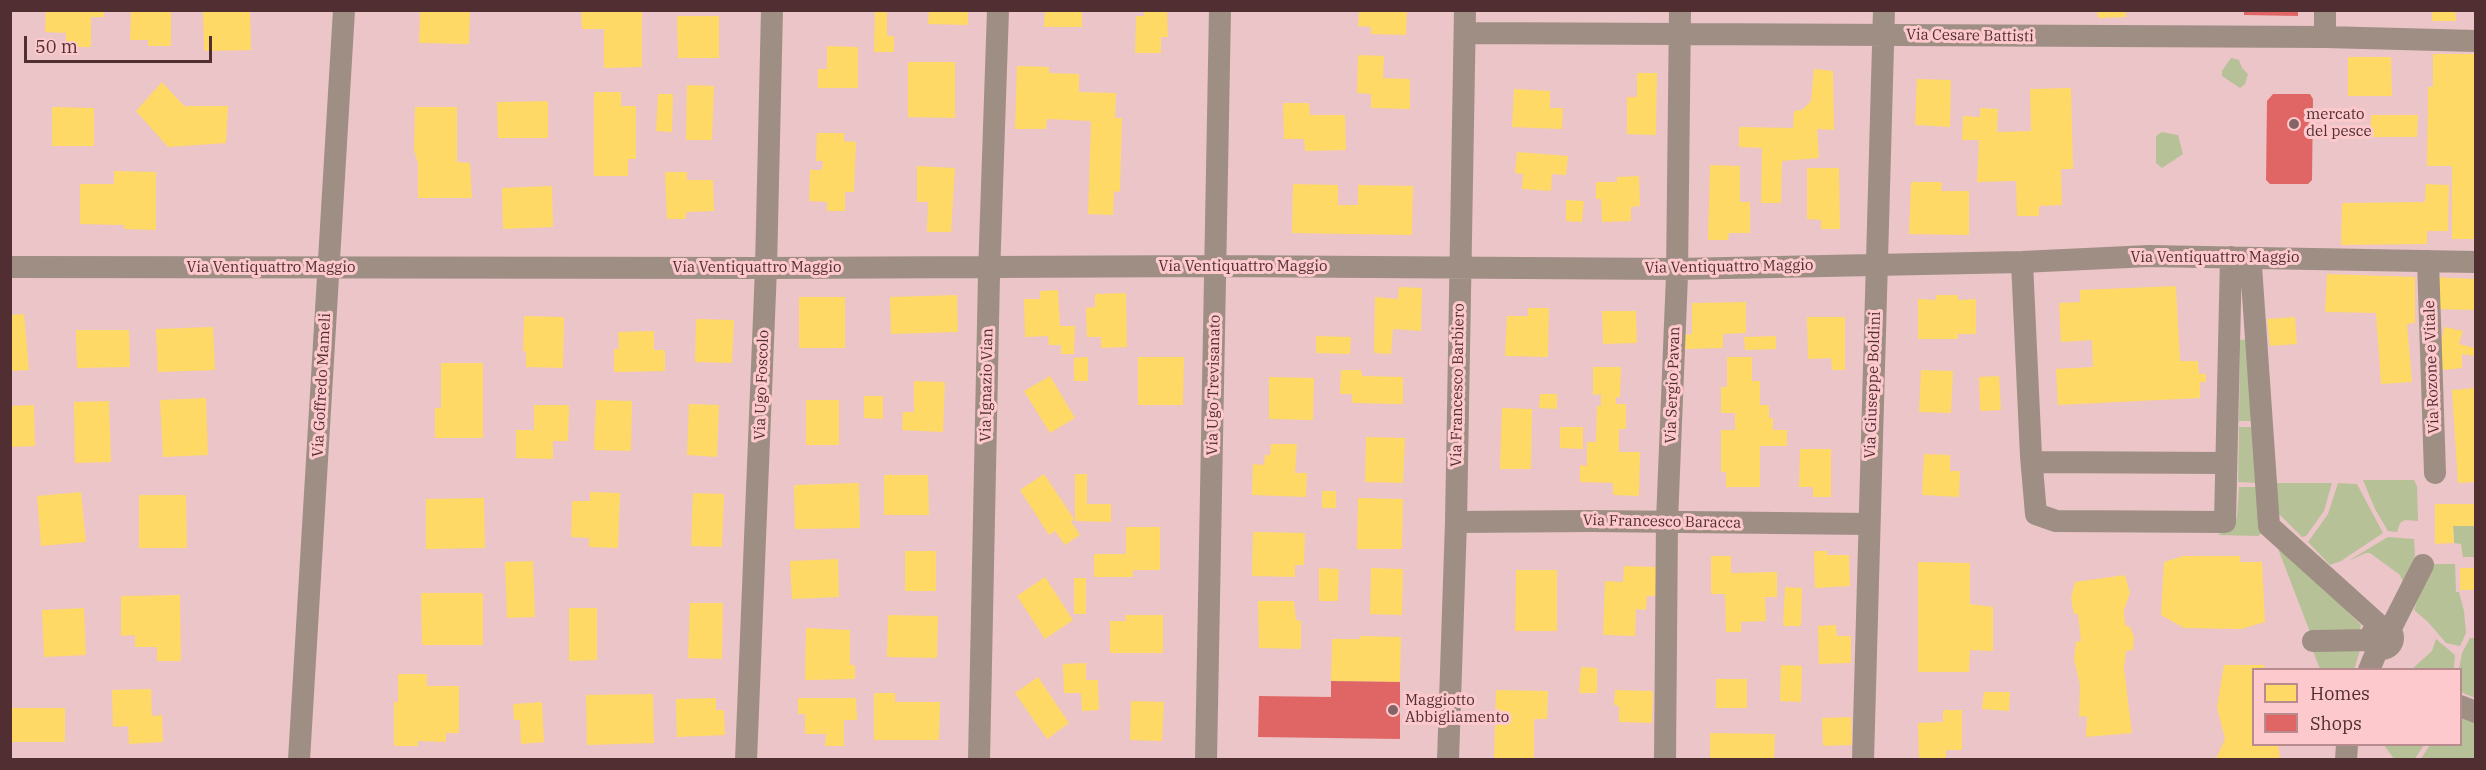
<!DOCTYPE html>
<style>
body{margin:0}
#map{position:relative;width:2486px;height:770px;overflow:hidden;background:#ebc5c8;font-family:"IBM Plex Serif",serif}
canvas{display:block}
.frame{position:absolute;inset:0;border:12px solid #502e31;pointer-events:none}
.legend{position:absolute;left:2252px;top:668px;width:210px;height:78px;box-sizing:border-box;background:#fdc9cc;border:2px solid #b88b8e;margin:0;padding:8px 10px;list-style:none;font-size:18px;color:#502e31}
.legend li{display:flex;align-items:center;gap:12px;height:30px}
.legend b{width:30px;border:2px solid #b88b8e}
.scale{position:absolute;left:24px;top:36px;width:188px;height:27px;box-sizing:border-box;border:3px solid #502e31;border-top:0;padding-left:8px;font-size:18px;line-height:21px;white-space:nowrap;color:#502e31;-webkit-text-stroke:4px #fdc9cc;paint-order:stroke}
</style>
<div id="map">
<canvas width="2486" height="770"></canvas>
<div class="frame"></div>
<ul class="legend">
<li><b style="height:16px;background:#ffd966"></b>Homes</li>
<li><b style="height:16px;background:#e06666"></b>Shops</li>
</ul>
<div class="scale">50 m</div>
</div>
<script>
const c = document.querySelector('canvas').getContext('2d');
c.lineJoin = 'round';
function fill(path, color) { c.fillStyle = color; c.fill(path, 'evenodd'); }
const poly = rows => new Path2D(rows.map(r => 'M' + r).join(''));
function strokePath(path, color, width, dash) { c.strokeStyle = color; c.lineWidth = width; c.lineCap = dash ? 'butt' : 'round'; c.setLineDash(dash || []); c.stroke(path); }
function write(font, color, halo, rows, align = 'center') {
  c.font = font + ' "IBM Plex Serif",serif'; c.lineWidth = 6; c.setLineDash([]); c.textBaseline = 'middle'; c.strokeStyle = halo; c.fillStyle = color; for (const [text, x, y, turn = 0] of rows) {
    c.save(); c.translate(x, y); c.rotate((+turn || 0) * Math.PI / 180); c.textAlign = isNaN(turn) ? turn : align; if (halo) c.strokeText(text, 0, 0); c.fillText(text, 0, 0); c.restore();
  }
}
const green = poly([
 [2231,58,2239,60,2242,68,2248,74,2245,84,2240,88,2222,76,2222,71],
 [2162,132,2178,135,2183,154,2162,168,2156,163,2156,136],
 [2248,339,2254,421,2239,421,2240,340],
 [2239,427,2255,427,2259,483,2238,482],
 [2363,480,2414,480,2417,486,2418,521,2405,520,2400,523,2397,532,2388,531,2375,509],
 [2275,483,2332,483,2324,511,2306,536,2302,537,2278,513],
 [2338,483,2357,484,2383,533,2341,561,2330,565,2308,542,2328,514],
 [2239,487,2259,487,2263,532,2258,536,2218,535,2230,528,2237,518],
 [2453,526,2475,526,2475,557,2463,557,2461,544,2454,543],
 [2388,537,2414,539,2415,555,2404,584,2400,575,2370,553,2366,553,2348,561],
 [2277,546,2285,549,2361,625,2359,632,2310,632],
 [2429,564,2455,564,2456,592,2459,592,2464,611,2466,633,2460,646,2446,643,2428,622,2414,610],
 [2470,638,2475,638,2475,698,2461,692,2459,669,2462,653],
 [2436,639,2455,655,2454,669,2412,669,2432,651],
 [2360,650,2354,670,2320,669,2313,651],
 [2461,716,2475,722,2475,759,2420,760,2430,745,2460,744],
 [2384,745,2424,745,2414,760,2394,759]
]);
const homes = poly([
 [46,10,104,10,104,17,91,17,91,47,66,47,66,33,45,32],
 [131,10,171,10,171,46,148,46,148,40,130,40],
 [203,10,250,10,251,50,204,51],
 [420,10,470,10,469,44,419,43],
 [581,10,642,10,642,67,604,68,604,29,582,29],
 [875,10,887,10,887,36,894,36,894,52,874,52],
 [929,10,968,10,968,25,928,24],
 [1045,10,1082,10,1082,27,1044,27],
 [1144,10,1167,10,1168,37,1161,37,1161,53,1135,53,1136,16,1144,16],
 [1359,10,1407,10,1406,35,1371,34,1371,27,1358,26],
 [2097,10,2125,10,2126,17,2098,18],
 [2432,10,2455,10,2456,21,2432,21],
 [677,16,719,16,719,58,678,58],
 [827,46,858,47,858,88,818,88,818,69,827,69],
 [2433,54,2475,54,2475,239,2452,239,2452,166,2427,166,2428,87,2433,87],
 [1358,55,1384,56,1383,78,1410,79,1410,109,1371,108,1371,94,1357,93],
 [2348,57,2391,57,2392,96,2348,96],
 [908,62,955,62,955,118,908,117],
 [1017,66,1049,67,1049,73,1079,74,1079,92,1116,93,1115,118,1122,118,1120,192,1114,191,1113,215,1088,214,1091,121,1047,119,1046,129,1015,129],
 [1814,69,1833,71,1834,130,1817,129,1819,158,1782,161,1781,203,1761,203,1762,148,1739,147,1739,127,1793,128,1794,111,1802,110,1811,101],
 [1637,73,1657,73,1656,135,1627,134,1627,97,1637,97],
 [1917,79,1951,80,1950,127,1915,125],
 [162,82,184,106,228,106,226,143,168,147,136,111],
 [687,85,714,86,712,140,686,140],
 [2071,88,2073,169,2061,169,2062,205,2039,206,2039,216,2017,216,2016,181,1977,182,1979,140,1962,140,1963,116,1980,117,1980,108,1998,109,1997,132,2031,131,2030,89],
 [1514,89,1550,91,1550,108,1563,108,1562,129,1512,127],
 [594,92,621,92,621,106,636,106,636,159,628,159,628,176,594,176],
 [658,94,673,94,672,132,656,131],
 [548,101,548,138,498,138,497,102],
 [1283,103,1309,103,1310,115,1345,115,1346,150,1305,151,1304,139,1284,139],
 [52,107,94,108,94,146,52,146],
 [415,107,457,107,457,162,470,163,472,198,418,198,418,164,414,150],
 [2371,115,2418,115,2417,137,2370,137],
 [817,133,844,133,844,141,856,142,854,192,845,192,845,211,827,211,827,202,809,201,810,170,822,170,823,161,816,161],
 [1517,152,1568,156,1566,175,1552,174,1551,191,1522,189,1523,174,1515,173],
 [1710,165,1740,166,1740,202,1750,202,1750,233,1729,233,1728,240,1708,240],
 [917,166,955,168,951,232,927,232,928,202,917,202],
 [1807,168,1839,168,1840,229,1821,229,1821,220,1807,219],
 [114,171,156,172,156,230,124,229,124,225,80,224,80,184,114,184],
 [665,172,687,172,687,180,713,180,714,211,687,212,685,219,667,219],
 [1639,176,1640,206,1631,207,1631,221,1602,222,1601,199,1596,199,1596,182,1617,182,1617,177],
 [1911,182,1942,182,1941,191,1969,191,1969,235,1909,234],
 [1293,184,1338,185,1338,205,1358,205,1358,185,1413,186,1412,235,1292,233],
 [2426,184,2449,185,2448,231,2427,231,2427,244,2341,245,2342,203,2425,202],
 [552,186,553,227,503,229,502,188],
 [1566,200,1584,201,1582,222,1566,221],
 [2327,274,2415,277,2415,323,2407,324,2412,382,2381,384,2376,313,2325,312],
 [2431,277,2475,279,2475,310,2434,309],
 [2176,286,2180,361,2198,361,2199,374,2206,374,2206,382,2200,382,2200,398,2058,405,2056,369,2093,367,2092,340,2061,342,2059,303,2080,302,2080,290],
 [1399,287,1422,288,1421,331,1393,329,1391,354,1374,353,1375,297,1398,299],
 [1058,290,1060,326,1075,326,1074,354,1061,354,1061,345,1049,345,1048,336,1025,337,1024,299,1040,299,1040,291],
 [1126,293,1127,347,1101,348,1101,337,1087,337,1086,308,1095,307,1095,294],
 [957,295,958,332,891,334,890,297],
 [1936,295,1958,295,1958,300,1976,299,1976,334,1958,334,1958,339,1918,339,1918,299,1936,300],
 [799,297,845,297,845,348,799,348],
 [1746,302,1746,333,1723,334,1723,348,1682,349,1682,335,1692,334,1692,303],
 [1528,308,1549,308,1548,357,1505,356,1507,316,1528,316],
 [1602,311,1636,311,1637,343,1603,344],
 [24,314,29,370,10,371,10,315],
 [524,316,564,317,563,368,526,367,526,351,523,351],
 [1807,317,1845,317,1845,370,1832,370,1831,358,1808,359],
 [2295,317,2297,344,2270,346,2267,319],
 [696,319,734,320,732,363,695,362],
 [213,327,215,370,158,372,156,329],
 [2444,327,2463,331,2459,344,2475,348,2475,356,2462,354,2462,368,2442,370,2440,350],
 [76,330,129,330,130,367,77,368],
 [654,331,654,350,665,350,665,371,614,372,614,349,619,349,618,332],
 [1316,336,1351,337,1350,354,1316,353],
 [1776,336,1776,349,1745,350,1744,337],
 [1088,357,1088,381,1074,381,1074,358],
 [1138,357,1184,357,1183,405,1138,405],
 [1727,357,1752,357,1752,381,1760,381,1760,405,1769,405,1769,418,1773,418,1773,430,1787,430,1787,446,1760,446,1760,487,1726,487,1726,472,1721,472,1721,430,1735,430,1735,413,1721,413,1721,387,1727,387],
 [441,363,483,363,483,438,435,438,435,408,441,408],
 [1593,367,1621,367,1620,397,1616,397,1616,404,1626,404,1626,429,1619,429,1619,452,1640,452,1639,496,1613,495,1613,483,1580,482,1580,465,1587,466,1587,442,1596,442,1597,406,1601,406,1601,394,1593,395],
 [1341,370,1361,370,1362,376,1403,377,1403,404,1352,403,1352,394,1340,394],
 [1921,370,1953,371,1951,413,1919,412],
 [1050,376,1075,418,1050,433,1024,391],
 [1999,376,2001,410,1980,411,1979,377],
 [1269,377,1314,378,1313,420,1269,419],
 [914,381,945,382,943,432,902,430,903,412,914,412],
 [2475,388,2475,482,2458,483,2452,390],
 [1540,394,1557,394,1557,409,1539,408],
 [864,396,883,396,883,419,864,418],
 [206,398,208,455,163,457,160,400],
 [596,400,632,401,631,451,594,450],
 [806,400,839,400,839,445,806,445],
 [109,401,111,462,75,463,74,402],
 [689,404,719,405,717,457,687,455],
 [34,405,35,446,10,447,10,406],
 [534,405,569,405,568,441,553,441,553,459,516,458,516,430,534,430],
 [1502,408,1532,409,1531,469,1500,469],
 [1560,427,1583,427,1583,449,1560,448],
 [1366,437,1405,438,1403,483,1365,482],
 [1271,444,1297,444,1295,473,1307,473,1306,497,1252,495,1253,464,1264,465,1265,455,1270,455],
 [1800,449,1831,449,1831,497,1813,497,1813,487,1799,487],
 [1924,454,1950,455,1950,471,1960,471,1959,497,1922,495],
 [1044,474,1074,519,1071,521,1080,535,1065,545,1055,531,1049,535,1020,490],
 [1075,474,1087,474,1087,504,1111,504,1111,522,1075,521],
 [884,475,928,475,929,515,884,515],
 [859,483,860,528,795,529,794,485],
 [1322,491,1336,491,1336,508,1322,508],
 [81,492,86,542,41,546,37,496],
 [590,492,620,493,618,548,589,547,589,538,571,537,572,501,590,501],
 [693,493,724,494,722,547,691,546],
 [139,495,186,495,187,548,139,548],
 [484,498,485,548,426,549,426,499],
 [1358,498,1403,499,1402,549,1357,549],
 [2435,504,2475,504,2475,526,2453,526,2454,543,2435,544],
 [1126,527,1160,527,1160,570,1133,570,1133,577,1094,577,1094,554,1126,554],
 [1253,532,1305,533,1304,565,1295,565,1295,577,1252,576],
 [905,551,936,551,936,591,905,591],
 [1814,551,1827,551,1827,555,1849,555,1850,586,1815,588],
 [1711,556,1731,556,1731,573,1777,572,1777,597,1765,597,1766,621,1741,622,1741,632,1726,632,1725,594,1711,594],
 [2183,556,2240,556,2240,562,2262,562,2265,622,2241,629,2184,628,2161,615,2164,562],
 [838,559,839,597,792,599,790,561],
 [533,561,535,617,507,618,505,562],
 [1918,562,1970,563,1970,604,1993,607,1993,651,1970,650,1969,672,1918,672],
 [1624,566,1658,567,1657,596,1647,596,1646,610,1636,609,1635,636,1603,635,1605,581,1623,582],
 [1319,568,1339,569,1338,601,1319,601],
 [1371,568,1403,569,1402,615,1370,614],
 [2460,568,2475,568,2475,590,2460,590],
 [1516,570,1557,570,1557,631,1515,631],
 [2125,575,2130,593,2124,610,2125,625,2130,627,2134,637,2133,650,2126,651,2124,668,2132,733,2086,737,2087,716,2079,717,2080,685,2074,659,2076,642,2081,641,2078,614,2074,614,2071,598,2075,582],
 [1045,577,1073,620,1045,639,1017,596],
 [1074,578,1086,578,1086,614,1074,614],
 [1785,587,1802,588,1801,626,1783,626],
 [421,593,483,593,483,645,422,645],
 [180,595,181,661,157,661,157,647,135,647,135,635,121,636,121,596],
 [1258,601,1294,601,1296,620,1301,621,1301,649,1259,648],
 [690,603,723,603,722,659,688,658],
 [84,608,86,655,44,657,42,610],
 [569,608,597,608,597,660,569,661],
 [888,615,938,616,937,658,887,657],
 [1125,615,1163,615,1163,653,1110,653,1110,621,1126,621],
 [1836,625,1837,636,1851,636,1851,663,1819,664,1818,626],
 [806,628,850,630,850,665,855,665,855,679,805,680],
 [1360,636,1401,637,1400,682,1331,681,1332,639,1360,639],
 [1086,663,1086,680,1098,680,1099,710,1082,711,1081,693,1064,693,1063,664],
 [1781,665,1802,666,1801,702,1780,701],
 [2224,665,2264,665,2265,669,2253,669,2253,744,2278,744,2280,759,2216,759,2225,739,2217,707],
 [1581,667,1597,668,1597,693,1579,693],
 [398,674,427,674,427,686,459,686,459,733,446,733,446,742,418,741,418,746,394,746,394,702,398,702],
 [1038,677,1069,723,1047,739,1015,693],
 [1716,679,1747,679,1747,708,1716,708],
 [151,689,152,716,162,715,163,742,129,744,128,726,113,727,112,690],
 [1496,690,1548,691,1547,719,1534,719,1534,759,1494,759],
 [1615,690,1653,691,1652,723,1619,722,1619,706,1614,705],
 [1984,692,2010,692,2009,711,1982,709],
 [874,693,895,693,895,702,940,702,939,740,874,740],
 [653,694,654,743,587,745,586,695],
 [716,698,716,710,724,710,725,735,677,737,676,699],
 [798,698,856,698,857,720,844,720,844,746,825,746,826,734,805,734,805,714,798,714],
 [1131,701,1164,702,1162,741,1130,740],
 [542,702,544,742,521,744,520,720,514,720,513,704],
 [10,708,65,708,65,742,10,742],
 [1943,710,1962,710,1962,750,1946,750,1946,759,1919,759,1918,723,1943,722],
 [1851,717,1852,745,1823,746,1822,718],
 [1710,733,1775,734,1774,759,1710,759]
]);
const shops = poly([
 [2244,10,2298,10,2298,16,2244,15],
 [2273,94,2310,94,2313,99,2312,180,2308,184,2270,184,2266,180,2267,101],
 [1331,681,1400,682,1400,739,1258,737,1259,696,1331,697]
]);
const street = poly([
 [1465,33,2325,37,2476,41],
 [2325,37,2325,10],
 [2428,261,2435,473],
 [2022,262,2031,456,2036,514,2056,521,2225,522,2231,257],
 [2251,266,2269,526,2380,626],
 [10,267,766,268,1216,266,1677,269,2022,262,2149,256,2476,262],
 [2033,462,2226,463],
 [1456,522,1592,521,1869,524],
 '2371 638a11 11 0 1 1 22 0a11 11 0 1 1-22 0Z',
 [2390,630,2423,565],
 [2313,641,2371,640],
 [2369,670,2378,648],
 [2460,706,2476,712],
 [299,760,344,10],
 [746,760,766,268,772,10],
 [979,760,989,275,998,10],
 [1206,760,1220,10],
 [1448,760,1456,522,1465,10],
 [1665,760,1667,521,1677,275,1680,10],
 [1863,760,1884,10],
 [2346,760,2347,744]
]);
const markers = [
 [2294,124,6,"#866366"],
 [1393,710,6,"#866366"]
];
const streetNames = [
 ["Via Cesare Battisti",1970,36,1],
 ["Via Ventiquattro Maggio",2215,258],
 ["Via Ventiquattro Maggio",1243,267],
 ["Via Ventiquattro Maggio",1729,267,-1],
 ["Via Ventiquattro Maggio",271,268],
 ["Via Ventiquattro Maggio",757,268],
 ["Via Rozone e Vitale",2432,367,-92],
 ["Via Goffredo Mameli",322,385,-87],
 ["Via Ugo Foscolo",762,385,-88],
 ["Via Ignazio Vian",987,385,-89],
 ["Via Ugo Trevisanato",1214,385,-89],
 ["Via Francesco Barbiero",1458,385,-89],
 ["Via Sergio Pavan",1673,385,-88],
 ["Via Giuseppe Boldini",1873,385,-88],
 ["Via Francesco Baracca",1662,522,1]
];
const poiNames = [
 ["mercato",2306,115],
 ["del pesce",2306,132],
 ["Maggiotto",1405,701],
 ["Abbigliamento",1405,718]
];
fill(green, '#b7c198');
fill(homes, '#ffd966');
fill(shops, '#e06666');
strokePath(street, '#9f8e84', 22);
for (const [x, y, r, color] of markers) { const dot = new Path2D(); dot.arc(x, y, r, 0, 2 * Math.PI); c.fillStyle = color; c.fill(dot); strokePath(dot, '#fdc9cc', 2); }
write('15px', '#502e31', '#fdc9cc', streetNames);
write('15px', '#502e31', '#fdc9cc', poiNames, 'left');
</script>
